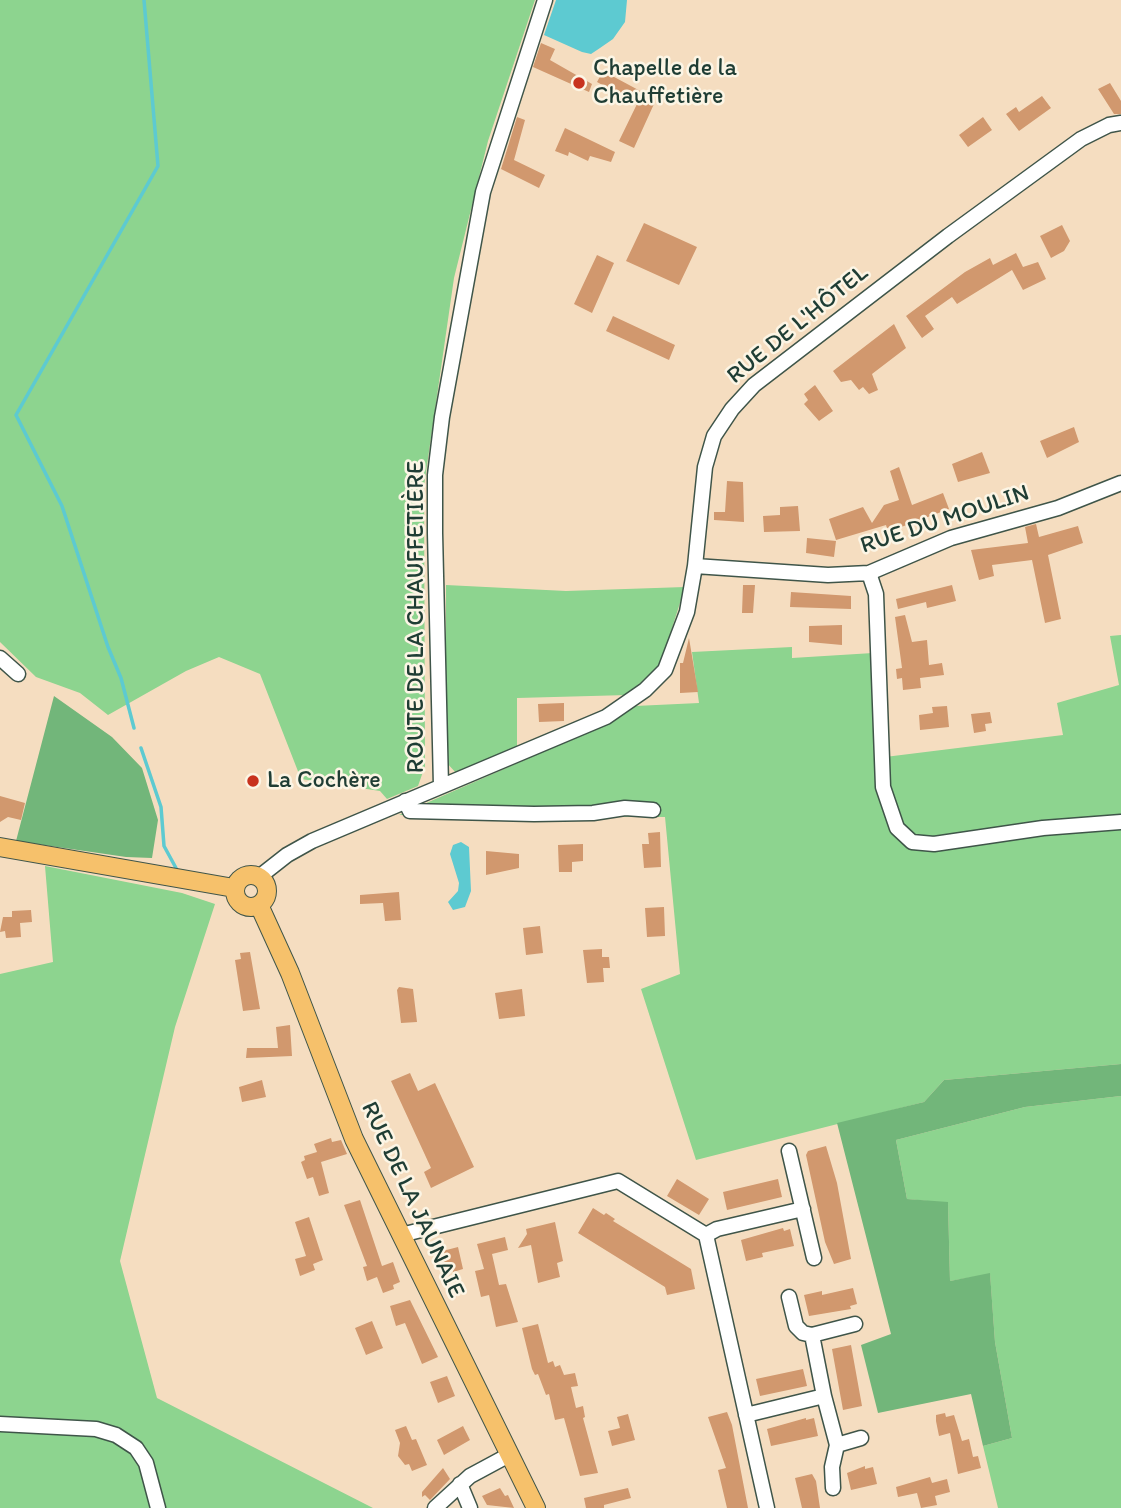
<!DOCTYPE html>
<meta charset="utf-8">
<style>
body{margin:0}
canvas{display:block;background:#f5ddc0}
</style>
<canvas width="1121" height="1508"></canvas>
<script>
const c = document.querySelector('canvas').getContext('2d');
c.lineJoin = 'round';
function fill(path, color) { c.fillStyle = color; c.fill(path, 'evenodd'); }
const poly = rows => new Path2D(rows.map(r => 'M' + r).join(''));
function strokePath(path, color, width, dash) { c.strokeStyle = color; c.lineWidth = width; c.lineCap = dash ? 'butt' : 'round'; c.setLineDash(dash || []); c.stroke(path); }
function write(font, color, halo, rows, align = 'center') {
  c.font = font + ' Itim,sans-serif'; c.lineWidth = 5; c.setLineDash([]); c.textBaseline = 'middle'; c.strokeStyle = halo; c.fillStyle = color; for (const [text, x, y, turn = 0] of rows) {
    c.save(); c.translate(x, y); c.rotate((+turn || 0) * Math.PI / 180); c.textAlign = isNaN(turn) ? turn : align; if (halo) c.strokeText(text, 0, 0); c.fillText(text, 0, 0); c.restore();
  }
}
const green = poly([
 [0,0,535,0,488,141,454,278,424,486,425,766,418,786,387,799,380,791,301,779,260,674,219,657,186,671,108,715,80,693,36,677,0,642],
 [446,585,566,591,685,587,661,663,628,695,517,698,517,748,457,774,446,762],
 [1121,635,1121,1064,944,1080,924,1102,696,1160,641,989,680,974,665,817,399,815,609,723,635,706,699,703,692,652,792,647,792,658,873,653,885,757,1063,735,1057,703,1119,685,1110,636],
 [45,866,182,893,215,904,175,1027,120,1261,157,1398,373,1508,0,1508,0,974,53,962],
 [1121,1096,1121,1508,998,1508,983,1446,1012,1438,995,1342,990,1274,950,1281,948,1203,907,1199,896,1140,1025,1107]
]);
const forest = poly([
 [54,696,112,737,142,768,158,820,152,858,126,857,16,841],
 [1121,1064,1121,1096,1025,1107,896,1140,907,1199,948,1202,950,1281,990,1273,995,1342,1012,1438,983,1446,971,1394,878,1413,861,1345,891,1334,837,1123,924,1102,944,1080]
]);
const water = poly([
 [556,0,627,0,625,22,613,39,600,48,591,54,582,52,544,35],
 [461,842,469,847,471,891,465,907,453,910,448,902,458,891,459,883,450,854,453,845]
]);
const stream = poly([
 [134,728,121,678,108,647,62,506,16,415,158,166,144,0],
 [141,748,161,807,164,846,176,868]
]);
const building = poly([
 [541,43,555,49,550,60,592,84,589,92,533,67],
 [603,71,644,93,641,98,654,104,634,148,619,141,637,104,597,82],
 [1110,83,1121,101,1121,114,1114,114,1098,89],
 [1042,96,1051,108,1019,131,1006,114,1016,107,1019,112],
 [517,117,525,120,514,160,545,175,539,188,501,169],
 [983,117,992,130,968,147,959,135],
 [565,128,615,152,611,162,590,156,588,161,569,152,568,156,555,151],
 [644,223,697,247,679,285,626,261],
 [1062,225,1070,241,1064,251,1051,258,1040,236],
 [1016,253,1023,267,1038,262,1046,279,1023,290,1012,270,957,304,952,297,925,316,934,329,922,338,906,316,965,272,990,258,993,265],
 [597,255,614,263,592,313,574,304],
 [613,316,675,345,669,360,606,331],
 [894,324,906,348,872,374,878,390,869,394,863,387,859,390,851,380,841,382,833,371],
 [815,385,833,411,819,421,804,404,808,400,804,394],
 [1074,427,1079,442,1047,458,1040,441],
 [982,452,990,473,958,482,952,464],
 [899,467,912,505,943,493,949,509,888,532,886,525,836,540,829,519,863,507,872,523,884,505,899,500,890,471],
 [727,481,743,482,744,522,714,520,714,512,725,512],
 [798,506,800,531,764,532,763,516,780,515,780,507],
 [1036,524,1039,537,1078,526,1083,543,1048,555,1061,619,1045,623,1032,560,992,565,994,576,979,580,971,550,1028,543,1025,527],
 [807,538,836,541,834,557,806,553],
 [743,585,755,585,753,613,742,613],
 [952,585,956,601,927,608,926,602,898,609,896,599],
 [791,592,851,596,851,609,790,607],
 [905,615,912,642,927,640,929,665,942,663,944,675,920,678,921,688,903,690,902,678,897,679,896,669,902,668,895,617],
 [842,625,842,645,809,642,809,626],
 [689,638,698,692,680,693,680,663,683,663],
 [564,703,564,721,539,722,538,704],
 [947,706,949,727,920,730,919,715,933,713,932,707],
 [990,712,992,723,985,724,986,731,974,733,971,714],
 [0,796,25,803,21,820,8,817,0,822],
 [660,832,661,867,644,868,642,844,649,844,648,833],
 [583,844,583,861,572,862,572,872,559,872,558,845],
 [486,851,519,854,519,868,486,875],
 [399,892,401,920,385,921,383,903,360,904,360,895],
 [664,907,665,936,647,937,645,908],
 [31,910,32,922,20,923,21,937,6,938,5,931,0,932,3,917,12,917,12,911],
 [540,926,543,953,526,955,523,928],
 [602,949,602,957,609,957,610,968,603,968,604,982,587,983,583,950],
 [250,952,260,1009,243,1011,235,960,241,959,240,953],
 [399,987,413,989,417,1022,401,1023,397,990],
 [522,989,525,1016,499,1019,495,993],
 [290,1025,292,1056,246,1058,247,1048,278,1048,276,1027],
 [410,1073,418,1091,435,1083,474,1167,431,1188,424,1172,431,1168,391,1081],
 [262,1080,266,1097,242,1102,239,1087],
 [331,1138,332,1142,341,1140,347,1154,321,1162,329,1193,319,1196,313,1177,307,1179,301,1162,305,1160,304,1156,317,1152,314,1144],
 [826,1146,837,1183,851,1259,834,1264,825,1242,806,1155,808,1151],
 [677,1179,709,1199,699,1215,667,1196],
 [778,1179,782,1197,727,1210,723,1192],
 [360,1200,382,1266,393,1262,400,1282,393,1285,394,1289,383,1293,377,1277,367,1281,363,1267,367,1266,344,1205],
 [593,1208,604,1215,606,1213,615,1219,613,1221,691,1269,695,1289,667,1295,665,1287,578,1233],
 [309,1217,323,1260,313,1264,315,1270,300,1276,295,1259,306,1256,295,1222],
 [555,1222,563,1261,557,1263,560,1277,538,1283,531,1245,518,1248,527,1234,526,1229],
 [783,1228,784,1231,790,1229,794,1246,762,1253,763,1257,746,1261,741,1240],
 [505,1237,508,1250,492,1254,499,1285,506,1284,518,1322,496,1327,489,1295,481,1297,475,1271,484,1269,477,1244],
 [458,1247,463,1269,453,1272,451,1265,439,1268,435,1253],
 [853,1288,857,1304,850,1306,851,1309,809,1316,804,1295,822,1291,822,1295],
 [410,1300,438,1357,422,1364,405,1323,396,1326,390,1306],
 [372,1321,383,1348,366,1355,355,1328],
 [538,1324,548,1363,553,1361,555,1367,560,1365,564,1375,575,1373,578,1386,571,1387,576,1408,583,1406,585,1417,583,1418,598,1473,580,1476,564,1418,555,1420,549,1394,546,1395,538,1374,535,1375,532,1369,522,1328],
 [851,1345,862,1406,843,1410,832,1349],
 [803,1369,807,1386,760,1396,756,1379],
 [447,1376,455,1396,438,1403,430,1382],
 [727,1412,732,1425,748,1508,727,1508,718,1470,726,1468,708,1417],
 [945,1413,946,1417,954,1415,962,1441,969,1439,973,1457,978,1456,981,1468,958,1474,950,1433,939,1436,936,1421,936,1415],
 [628,1414,635,1440,612,1446,608,1431,620,1428,617,1417],
 [806,1418,806,1420,814,1418,818,1436,771,1446,767,1429],
 [406,1426,412,1440,416,1439,427,1465,412,1471,409,1464,405,1465,398,1456,400,1443,395,1430],
 [463,1426,470,1440,444,1455,437,1440],
 [865,1466,865,1469,873,1467,877,1484,851,1490,847,1473],
 [443,1468,450,1479,430,1500,425,1495,422,1497,422,1492],
 [812,1474,816,1481,820,1508,802,1508,795,1478],
 [930,1477,932,1483,947,1479,950,1492,935,1496,937,1505,921,1508,917,1493,898,1497,896,1487],
 [500,1488,505,1496,508,1495,514,1508,487,1505,482,1496],
 [628,1488,631,1498,604,1505,604,1508,586,1508,584,1498]
]);
const minor = poly([
 [695,566,828,575,869,573,951,538,1058,508,1121,483],
 [869,573,876,594,883,787,897,828,912,842,934,844,1043,828,1121,822],
 [0,658,18,674],
 [441,786,435,533,435,475,442,417,483,192,545,0],
 [405,801,410,811,534,814,593,813,625,808,653,810],
 [259,877,287,855,312,841,606,717,645,690,665,670,687,612,695,566,705,467,714,436,732,409,754,385,948,236,1081,139,1109,125,1121,123],
 [789,1151,814,1258],
 [401,1235,618,1181,706,1235,767,1508],
 [706,1235,717,1229,803,1209],
 [789,1297,796,1326,803,1333,812,1335],
 [824,1396,812,1335,855,1324],
 [746,1415,824,1396,837,1445,832,1467,833,1488],
 [0,1424,96,1429,116,1435,136,1448,146,1463,158,1508],
 [837,1445,861,1438],
 [460,1484,470,1508],
 [435,1508,470,1476,509,1455]
]);
const major = poly([
 [0,847,234,888],
 '235 891a16 16 0 1 1 32 0a16 16 0 1 1-32 0Z',
 [259,905,290,973,354,1139,536,1508]
]);
const markers = [
 [579,83,7,"#c8321e"],
 [253,781,7,"#c8321e"]
];
const poiNames = [
 ["Chapelle de la",593,69],
 ["Chauffetière",593,97],
 ["La Cochère",267,781]
];
const streetNames = [
 ["RUE DE L'HÔTEL",798,325,-39],
 ["RUE DU MOULIN",945,520,-18],
 ["ROUTE DE LA CHAUFFETIÈRE",417,617,-90],
 ["RUE DE LA JAUNAIE",412,1200,65]
];
fill(green, '#8dd48f');
fill(forest, '#72b67a');
fill(water, '#5dcad1');
strokePath(stream, '#5dcad1', 3.5);
fill(building, '#d1986e');
strokePath(minor, '#3f5549', 17);
strokePath(major, '#3f5549', 20);
strokePath(minor, '#fff', 14);
strokePath(major, '#f6c16b', 18);
for (const [x, y, r, color] of markers) { const dot = new Path2D(); dot.arc(x, y, r, 0, 2 * Math.PI); c.fillStyle = color; c.fill(dot); strokePath(dot, '#fcf5e5', 2.5); }
write('24px', '#1f3d34', '#fcf5e5', poiNames, 'left');
write('24px', '#1f3d34', '#fcf5e5', streetNames);
</script>
